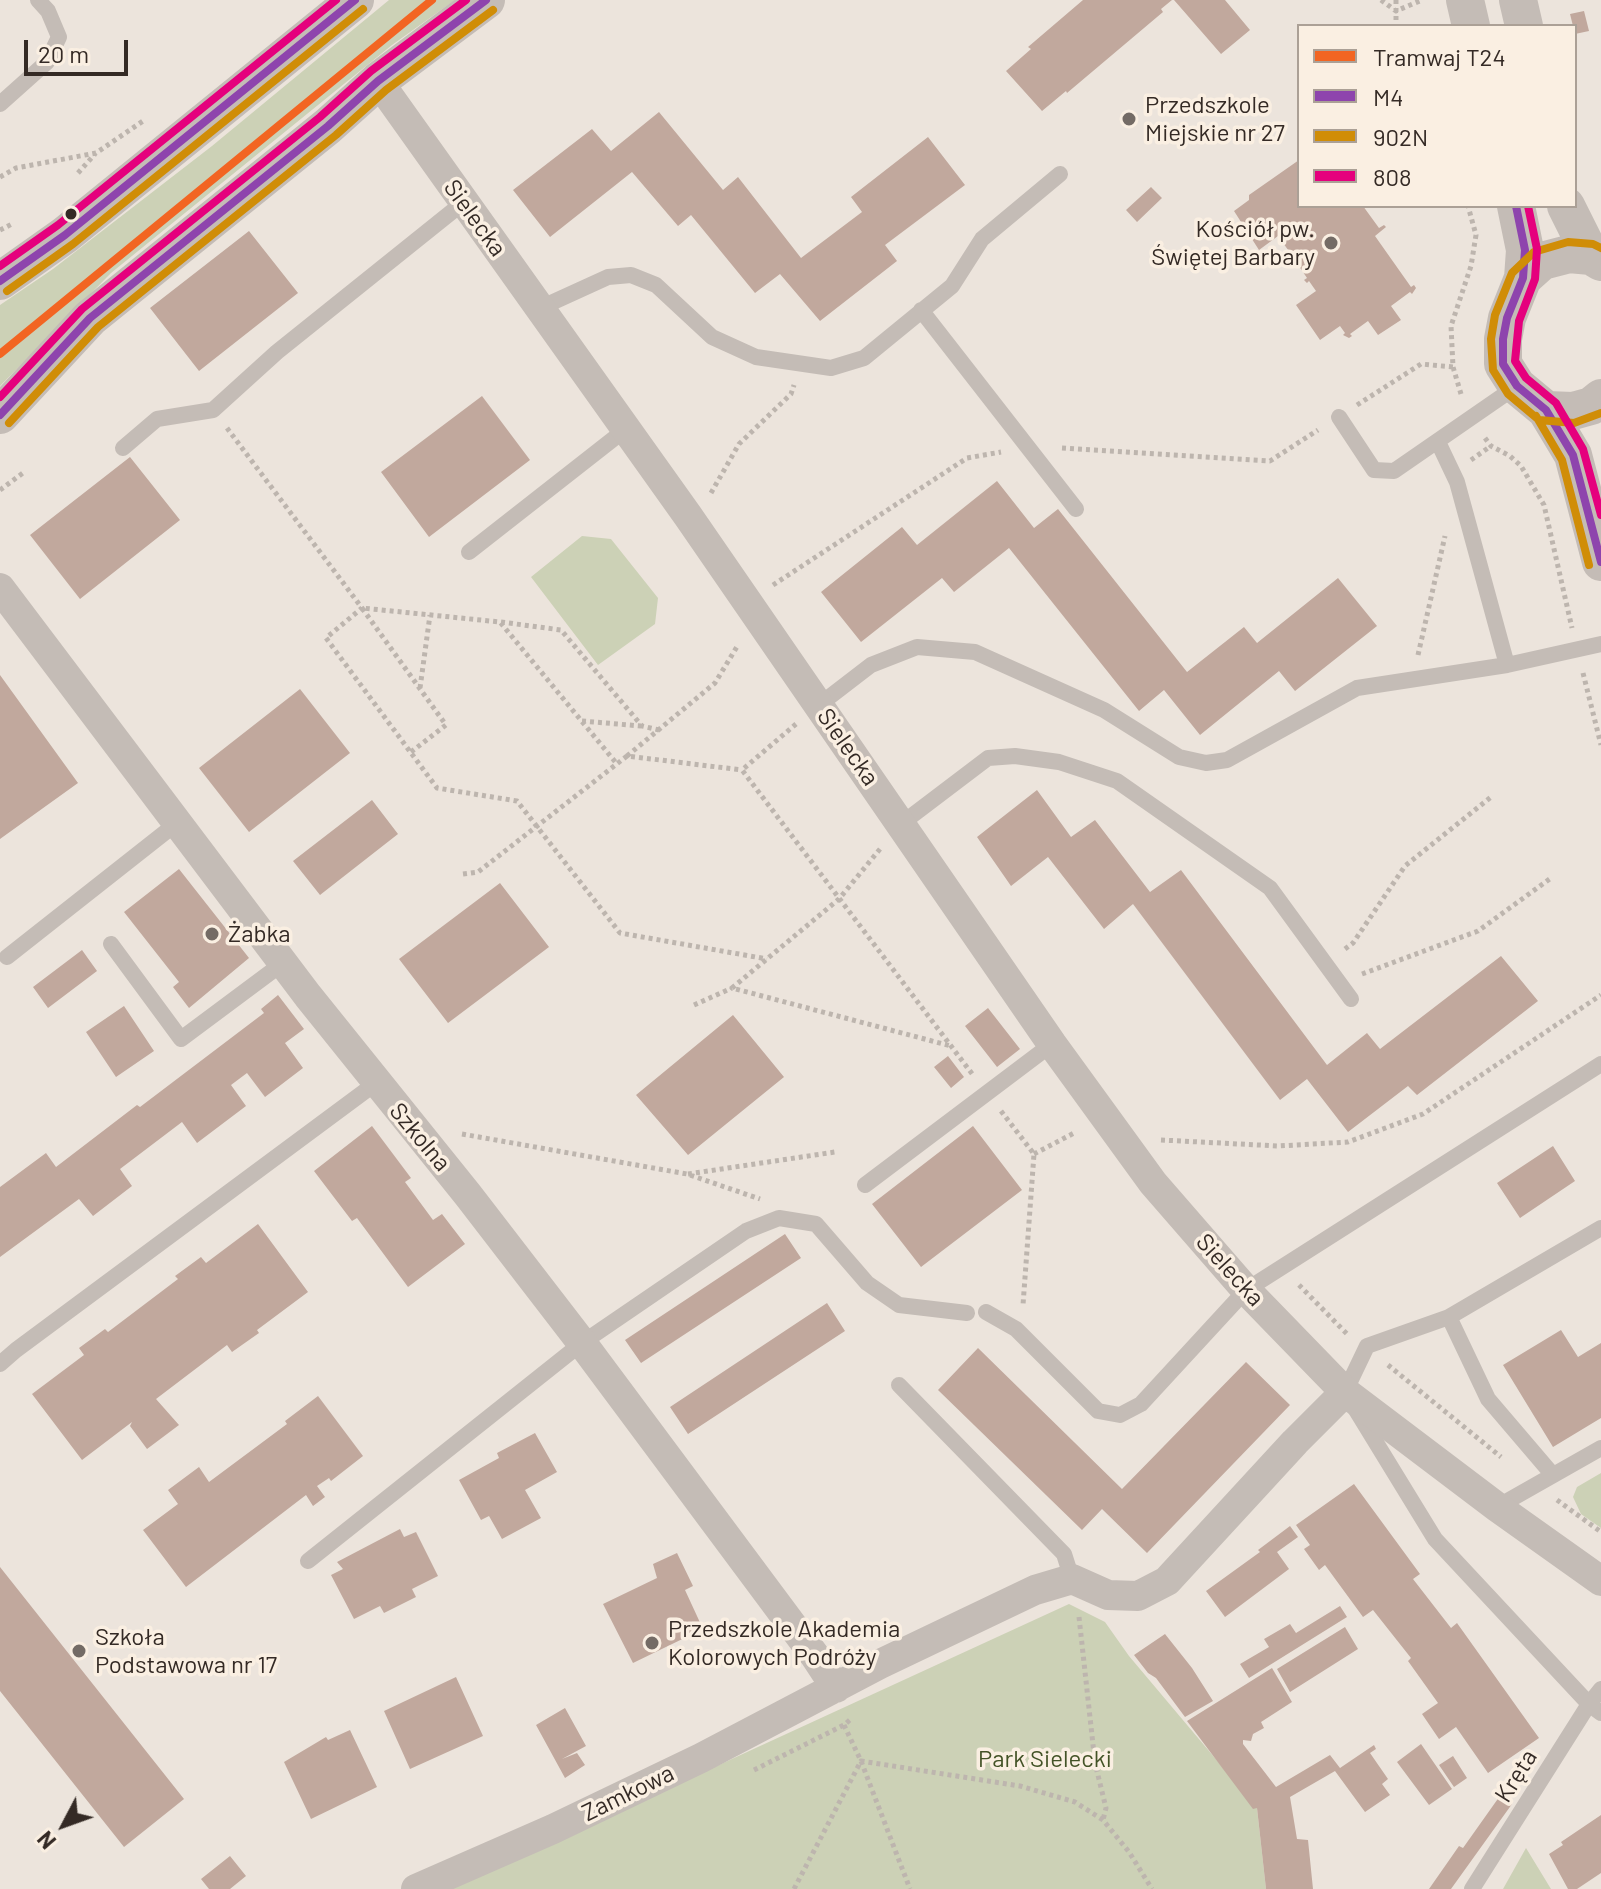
<!DOCTYPE html>
<meta charset="utf-8">
<style>
body{margin:0}
#map{position:relative;width:1601px;height:1889px;overflow:hidden;background:#ece4dc;font-family:Barlow,sans-serif}
canvas{display:block}
.legend{position:absolute;left:1297px;top:24px;width:280px;height:184px;box-sizing:border-box;background:#faefe2;border:2px solid #aba096;margin:0;padding:10px 14px;list-style:none;font-size:24px;color:#342a25}
.legend li{display:flex;align-items:center;gap:16px;height:40px}
.legend b{width:40px;border:2px solid #aba096}
.north{position:absolute;left:24px;top:1785px;width:80px;height:80px;-webkit-text-stroke:6px #faefe2;paint-order:stroke;rotate:229deg;font-size:22px;font-weight:700;line-height:32px;text-align:center;color:#342a25}
.north::after{content:'';display:block;margin:auto;width:28px;height:36px;background:#342a25;clip-path:polygon(50% 0,100% 100%,50% 72%,0 100%)}
.scale{position:absolute;left:24px;top:40px;width:104px;height:36px;box-sizing:border-box;border:4px solid #342a25;border-top:0;padding-left:10px;font-size:24px;line-height:28px;white-space:nowrap;color:#342a25;-webkit-text-stroke:6px #faefe2;paint-order:stroke}
</style>
<div id="map">
<canvas width="1601" height="1889"></canvas>
<ul class="legend">
<li><b style="height:10px;background:#f26522"></b>Tramwaj T24</li>
<li><b style="height:10px;background:#8e44ad"></b>M4</li>
<li><b style="height:10px;background:#d08d07"></b>902N</li>
<li><b style="height:10px;background:#e5007d"></b>808</li>
</ul>
<div class="north">N</div>
<div class="scale">20 m</div>
</div>
<script>
const c = document.querySelector('canvas').getContext('2d');
c.lineJoin = 'round';
function fill(path, color) { c.fillStyle = color; c.fill(path, 'evenodd'); }
const poly = rows => new Path2D(rows.map(r => 'M' + r).join(''));
function strokePath(path, color, width, dash) { c.strokeStyle = color; c.lineWidth = width; c.lineCap = dash ? 'butt' : 'round'; c.setLineDash(dash || []); c.stroke(path); }
function write(font, color, halo, rows, align = 'center') {
  c.font = font + ' Barlow,sans-serif'; c.lineWidth = 7; c.setLineDash([]); c.textBaseline = 'middle'; c.strokeStyle = halo; c.fillStyle = color; for (const [text, x, y, turn = 0] of rows) {
    c.save(); c.translate(x, y); c.rotate((+turn || 0) * Math.PI / 180); c.textAlign = isNaN(turn) ? turn : align; if (halo) c.strokeText(text, 0, 0); c.fillText(text, 0, 0); c.restore();
  }
}
const green = poly([
 [389,0,455,0,392,45,111,273,0,386,0,305,53,269,212,146],
 [582,536,611,539,658,598,655,624,598,665,531,577],
 [1601,1473,1601,1528,1581,1514,1573,1497,1577,1487],
 [1069,1604,1105,1622,1129,1656,1257,1808,1266,1889,449,1889],
 [1526,1848,1551,1889,1503,1889]
]);
const building = poly([
 [1083,0,1172,0,1161,9,1163,12,1067,93,1066,91,1042,111,1006,71,1031,49,1028,47],
 [1174,0,1225,0,1250,30,1221,54],
 [1584,11,1589,31,1575,34,1570,14],
 [659,112,723,190,738,177,801,258,862,212,851,197,928,137,965,185,885,245,897,261,820,321,780,274,755,293,691,215,678,226,632,172,550,237,513,190,592,129,611,151],
 [1299,160,1299,206,1354,206,1355,208,1363,206,1379,228,1384,225,1386,227,1375,236,1411,287,1414,285,1416,288,1412,294,1410,292,1391,306,1401,320,1378,335,1368,321,1350,334,1352,336,1349,338,1343,335,1345,333,1340,326,1320,340,1296,305,1316,291,1309,281,1307,283,1304,280,1307,278,1293,257,1290,259,1288,256,1291,254,1278,236,1259,250,1234,211,1249,200,1249,195],
 [1151,187,1162,198,1137,222,1126,210],
 [249,231,298,293,199,371,150,308],
 [482,396,530,460,429,537,381,472],
 [130,457,180,520,80,599,30,535],
 [997,481,1034,528,1058,509,1187,672,1244,627,1257,643,1338,578,1377,626,1295,691,1279,671,1200,735,1164,690,1139,711,1009,548,954,592,942,578,861,642,821,592,902,527,917,545],
 [0,675,78,783,0,839],
 [300,689,350,753,249,832,199,768],
 [1037,790,1071,837,1095,820,1150,892,1181,870,1327,1065,1367,1033,1380,1049,1501,956,1538,1001,1417,1095,1408,1086,1348,1132,1307,1079,1280,1100,1133,904,1104,929,1048,857,1011,886,977,837],
 [372,800,398,834,320,895,293,861],
 [179,869,249,958,189,1008,173,987,179,982,124,912],
 [500,883,549,947,448,1023,399,959],
 [82,950,97,971,48,1008,33,987],
 [278,995,304,1029,285,1043,303,1068,265,1097,247,1073,231,1085,246,1106,197,1143,182,1122,120,1169,132,1186,93,1216,79,1199,0,1257,0,1187,46,1153,56,1167,137,1105,140,1107,264,1013,261,1009],
 [124,1006,154,1051,116,1077,86,1032],
 [988,1008,1020,1049,997,1067,965,1026],
 [733,1015,784,1077,688,1155,636,1095],
 [948,1056,964,1077,951,1088,934,1067],
 [372,1126,411,1178,405,1182,433,1220,442,1214,465,1244,408,1287,357,1218,352,1221,314,1171],
 [973,1126,1022,1190,921,1267,872,1204],
 [1553,1146,1575,1181,1520,1218,1497,1183],
 [258,1224,308,1292,257,1330,259,1333,232,1352,227,1345,156,1399,179,1425,147,1449,130,1426,132,1422,82,1460,32,1394,84,1355,79,1348,105,1329,108,1332,178,1279,175,1276,201,1257,206,1263],
 [785,1234,801,1258,641,1363,625,1340],
 [827,1303,845,1331,688,1434,670,1407],
 [1561,1330,1578,1357,1601,1343,1601,1418,1553,1447,1503,1365],
 [978,1348,1122,1489,1246,1362,1290,1405,1147,1553,1102,1509,1082,1530,938,1390],
 [318,1396,363,1456,331,1481,329,1478,317,1486,325,1497,313,1506,306,1495,186,1587,143,1530,178,1504,168,1490,199,1467,209,1482,287,1424,285,1421],
 [535,1433,557,1472,525,1490,541,1518,502,1539,489,1516,481,1520,459,1480,499,1458,497,1453],
 [1354,1484,1420,1574,1413,1579,1451,1628,1457,1623,1539,1738,1488,1773,1456,1727,1439,1739,1422,1714,1438,1703,1408,1661,1411,1658,1373,1610,1363,1617,1325,1565,1319,1570,1304,1549,1310,1545,1296,1525],
 [1290,1526,1298,1537,1277,1552,1289,1569,1225,1617,1206,1591,1260,1552,1258,1550],
 [400,1529,404,1537,416,1532,438,1576,412,1589,416,1597,384,1613,380,1606,354,1619,331,1575,343,1569,337,1562],
 [677,1553,693,1586,685,1590,703,1629,633,1663,603,1604,657,1578,653,1564],
 [0,1567,184,1799,124,1847,0,1691],
 [1340,1606,1347,1617,1249,1678,1240,1664,1269,1647,1264,1639,1290,1624,1296,1633],
 [1345,1627,1358,1649,1290,1692,1277,1669],
 [1165,1634,1192,1668,1213,1701,1185,1717,1156,1678,1148,1673,1134,1655],
 [1272,1668,1292,1702,1261,1722,1264,1728,1253,1734,1251,1741,1243,1740,1243,1744,1276,1787,1330,1755,1340,1768,1374,1745,1376,1749,1370,1753,1388,1779,1382,1784,1390,1795,1365,1812,1335,1771,1290,1797,1297,1839,1308,1840,1313,1889,1266,1889,1257,1808,1253,1809,1187,1721],
 [456,1677,483,1736,410,1769,384,1711],
 [565,1708,586,1746,562,1759,577,1753,585,1765,565,1778,536,1725],
 [350,1730,377,1787,311,1819,284,1762,326,1737,328,1740],
 [1421,1744,1452,1789,1429,1805,1397,1762],
 [1453,1756,1467,1778,1454,1787,1439,1765],
 [1502,1793,1512,1804,1451,1889,1429,1889,1459,1846,1463,1848],
 [1601,1815,1601,1873,1577,1889,1568,1889,1549,1854,1563,1845,1561,1842],
 [230,1856,246,1876,230,1889,209,1889,201,1879]
]);
const path = poly([
 [1381,0,1396,11,1422,0],
 [1396,0,1396,26],
 [78,173,95,154],
 [0,177,16,168,96,153,143,121],
 [0,230,12,224],
 [1461,394,1453,367,1451,326,1471,266,1476,235,1468,206],
 [1357,405,1421,364,1453,367],
 [227,428,362,608,326,638,437,788,517,801,620,933,767,959],
 [1485,438,1491,446,1510,456,1521,466,1544,505,1572,628],
 [1062,448,1270,461,1318,430],
 [1471,460,1491,446],
 [0,490,23,473],
 [711,493,739,444,791,394,794,385],
 [773,585,967,458,1001,452],
 [501,622,561,630,642,726,659,730],
 [1418,655,1445,536],
 [1583,673,1601,745],
 [420,688,430,615],
 [582,721,641,726],
 [796,724,742,770,973,1075],
 [411,752,446,725,362,608,500,622,617,764],
 [627,756,715,683,738,645],
 [880,849,839,899,732,988,951,1046],
 [463,874,478,872,627,756,742,770],
 [1345,949,1353,943,1405,866,1491,797],
 [1362,974,1478,931,1551,878],
 [694,1005,732,988],
 [1001,1111,1034,1154,1023,1305],
 [462,1134,687,1174,760,1199],
 [1161,1140,1278,1146,1348,1142,1423,1114,1601,995],
 [1034,1154,1076,1132],
 [688,1174,835,1152],
 [1299,1285,1348,1335],
 [1388,1365,1501,1457],
 [1557,1500,1601,1532],
 [1079,1617,1095,1763,1106,1808,1103,1820],
 [844,1725,861,1761,910,1889],
 [754,1770,844,1725,851,1719],
 [794,1889,861,1761,1020,1786,1075,1802,1103,1820,1129,1852,1152,1889]
]);
const service = poly([
 [0,104,47,62,59,37,48,11,38,0],
 [540,308,608,277,631,275,656,285,712,337,756,357,831,368,864,358,952,286,982,239,1060,174],
 [921,310,1076,509],
 [1339,417,1374,470,1394,471,1517,386],
 [1438,442,1457,482,1507,665],
 [123,448,157,419,213,410,277,352,464,202],
 [469,552,626,429],
 [819,705,871,665,917,647,975,652,1104,710,1179,757,1206,763,1227,760,1357,688,1507,665,1601,644],
 [901,824,988,758,1015,756,1059,762,1117,781,1270,888,1351,999],
 [111,944,181,1039,283,963],
 [7,957,177,823],
 [865,1185,1052,1044],
 [1601,1228,1449,1317,1367,1346,1345,1392,1435,1539,1589,1704,1601,1713],
 [986,1312,1016,1329,1098,1411,1120,1415,1141,1404,1246,1290,1601,1064],
 [1449,1317,1488,1399,1552,1474],
 [0,1364,16,1350,376,1083],
 [899,1385,1064,1554,1072,1579],
 [1497,1507,1601,1448],
 [308,1561,582,1343,746,1231,779,1218,816,1224,867,1283,899,1305,967,1313],
 [1472,1889,1589,1704,1601,1689]
]);
const minor = poly([
 [378,81,688,516,1052,1044,1153,1183,1246,1290,1345,1392,1497,1507,1601,1581],
 [0,588,308,996,468,1195,582,1343,815,1656,836,1688],
 [416,1889,553,1829,701,1758,880,1664,1035,1590,1072,1579,1108,1595,1138,1596,1167,1581,1295,1442,1345,1392]
]);
const tertiary = poly([
 [1465,0,1471,26],
 [1518,0,1524,26],
 [1516,206,1525,250,1523,278],
 [1566,206,1591,256],
 [1601,262,1591,256,1569,254,1542,261,1523,278,1507,318,1503,339,1503,364,1517,386,1546,410,1573,411,1591,406,1601,398],
 [0,281,65,235,355,0],
 [1546,410,1573,455,1601,562],
 [0,415,90,318,328,126,378,81,486,0]
]);
const bus1 = poly([
 [1516,206,1525,250,1523,278,1507,318,1503,339,1503,364,1517,386,1546,410,1573,455,1601,562],
 [0,281,65,235,355,0],
 [0,415,90,318,328,126,378,81,486,0]
]);
const bus2 = poly([
 [1601,248,1593,244,1568,242,1534,252,1512,273,1495,315,1491,339,1493,370,1508,394,1539,420,1574,423,1601,413],
 [7,291,73,244,363,9],
 [1536,416,1562,460,1589,565],
 [9,423,98,327,336,135,386,90,493,10]
]);
const bus3 = poly([
 [1528,206,1537,249,1535,279,1519,321,1515,361,1526,378,1556,403,1583,449,1601,515],
 [0,266,58,225,336,0],
 [0,397,82,309,320,117,371,71,466,0]
]);
const tram1 = poly([
 [0,354,432,0]
]);
const markers = [
 [1129,119,8,"#746b65"],
 [71,214,7,"#342a25"],
 [1331,243,8,"#746b65"],
 [212,934,8,"#746b65"],
 [652,1643,8,"#746b65"],
 [79,1651,8,"#746b65"]
];
const poiNames = [
 ["Przedszkole",1145,105],
 ["Miejskie nr 27",1145,133],
 ["Kościół pw.",1315,229,"right"],
 ["Świętej Barbary",1315,257,"right"],
 ["Żabka",228,934],
 ["Przedszkole Akademia",668,1629],
 ["Kolorowych Podróży",668,1657],
 ["Szkoła",95,1637],
 ["Podstawowa nr 17",95,1665]
];
const streetNames = [
 ["Sielecka",475,218,54],
 ["Sielecka",848,747,55],
 ["Szkolna",420,1137,50],
 ["Sielecka",1230,1270,48],
 ["Kręta",1516,1776,-58],
 ["Zamkowa",628,1793,-26]
];
const parkNames = [
 ["Park Sielecki",1045,1759]
];
fill(green, '#ccd1b6');
fill(building, '#c1a89d');
strokePath(path, '#bdb5ae', 5, [4, 4]);
strokePath(service, '#c4bcb6', 16);
strokePath(minor, '#c4bcb6', 30);
strokePath(tertiary, '#c4bcb6', 38);
strokePath(bus1, '#8e44ad', 8);
strokePath(bus2, '#d08d07', 8);
strokePath(bus3, '#e5007d', 8);
strokePath(tram1, '#f26522', 8);
for (const [x, y, r, color] of markers) { const dot = new Path2D(); dot.arc(x, y, r, 0, 2 * Math.PI); c.fillStyle = color; c.fill(dot); strokePath(dot, '#faefe2', 3); }
write('24px', '#342a25', '#faefe2', poiNames, 'left');
write('24px', '#342a25', '#faefe2', streetNames);
write('24px', '#435327', '#faefe2', parkNames);
</script>
